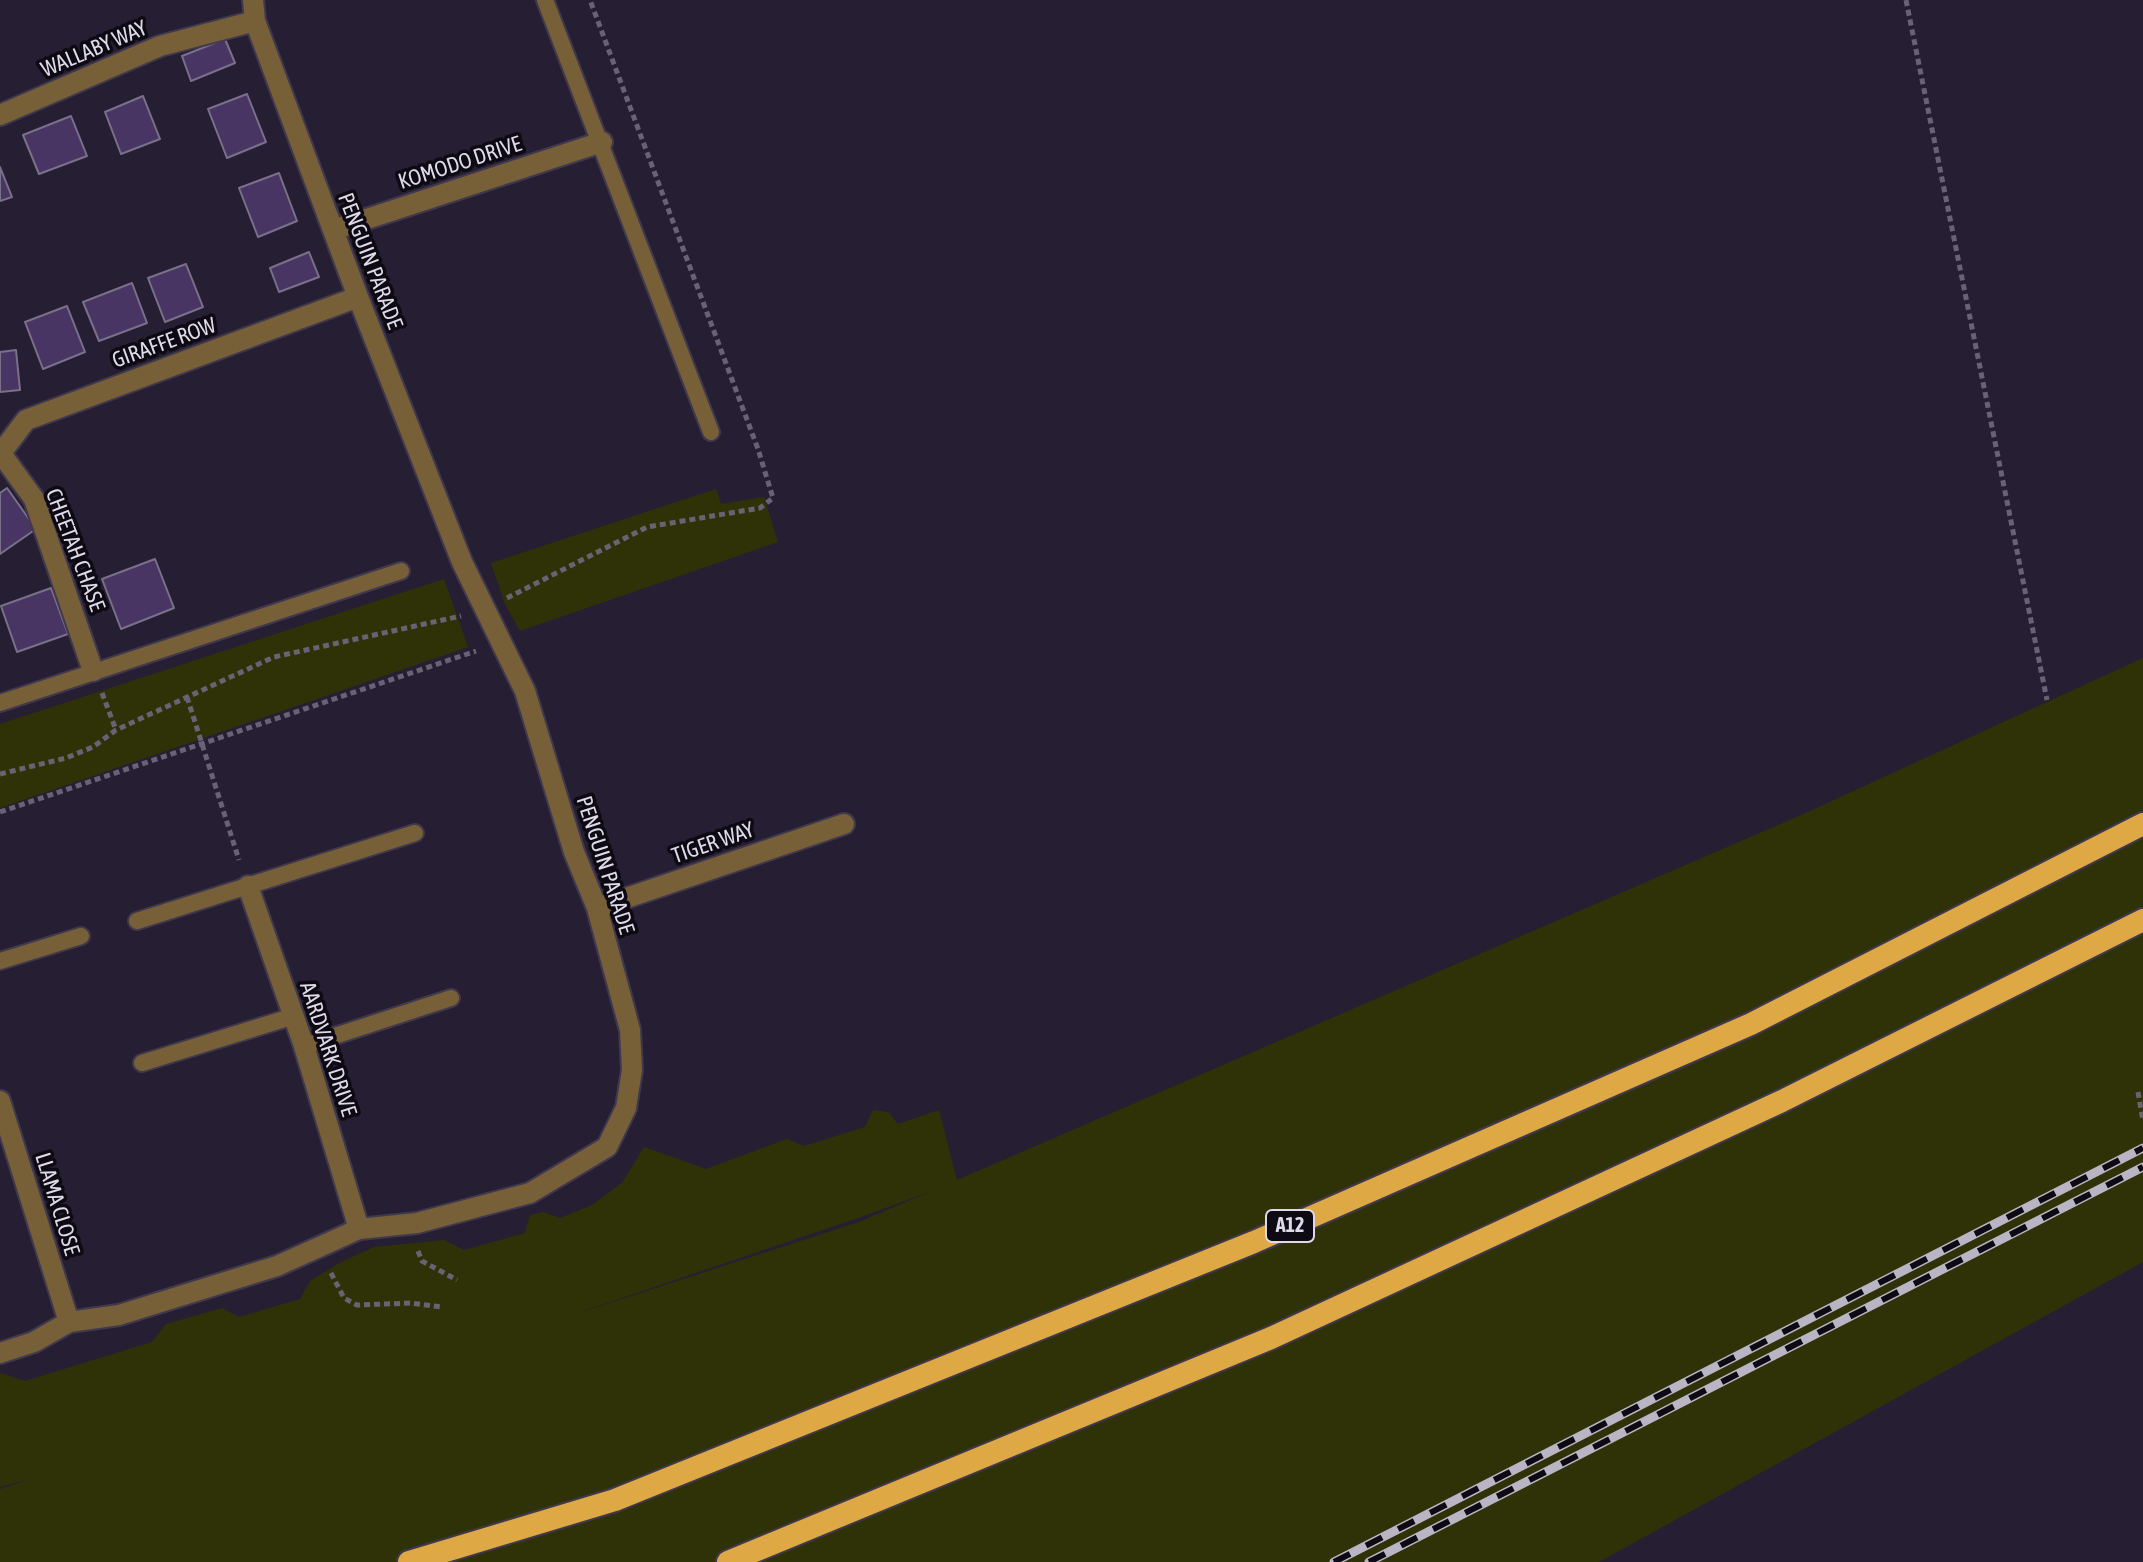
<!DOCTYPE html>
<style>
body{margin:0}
canvas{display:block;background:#261e32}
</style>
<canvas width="2143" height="1562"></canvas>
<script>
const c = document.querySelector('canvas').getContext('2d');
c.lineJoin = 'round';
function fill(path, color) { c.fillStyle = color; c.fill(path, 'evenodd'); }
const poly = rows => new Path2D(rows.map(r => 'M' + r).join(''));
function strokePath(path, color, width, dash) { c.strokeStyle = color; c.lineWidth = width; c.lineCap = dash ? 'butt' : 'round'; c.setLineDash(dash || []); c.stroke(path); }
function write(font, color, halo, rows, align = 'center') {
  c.font = font + ' "Asap Condensed",sans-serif'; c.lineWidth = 7; c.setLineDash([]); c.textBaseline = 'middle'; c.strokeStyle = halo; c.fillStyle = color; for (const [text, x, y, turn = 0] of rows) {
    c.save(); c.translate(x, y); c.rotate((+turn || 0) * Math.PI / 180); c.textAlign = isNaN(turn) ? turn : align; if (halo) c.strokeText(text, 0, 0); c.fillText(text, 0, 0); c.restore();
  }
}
const green = poly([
 [716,489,721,504,764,497,778,542,520,631,505,604,491,563],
 [444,579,468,647,0,808,0,724],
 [2143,658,2143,1262,1599,1562,0,1562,0,1489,30,1479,0,1487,0,1373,25,1381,152,1342,166,1324,222,1308,239,1317,300,1299,310,1281,341,1262,374,1247,444,1240,464,1250,525,1233,530,1215,543,1212,560,1218,592,1205,622,1183,644,1147,706,1169,787,1139,804,1146,865,1127,873,1110,888,1112,898,1124,939,1110,957,1180,1799,816],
 [929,1192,859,1222,560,1319,861,1217]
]);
const building = poly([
 [225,39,235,63,191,81,182,56,225,39],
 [247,94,266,142,227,158,208,109,247,94],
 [143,96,160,139,121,154,105,112,143,96],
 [71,116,87,156,39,174,23,135,71,116],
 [0,167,12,197,0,201,0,167],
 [279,173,297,221,258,237,239,188,279,173],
 [309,252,319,277,279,292,270,268,309,252],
 [186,264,203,307,165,322,148,278,186,264],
 [132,283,147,323,99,341,83,302,132,283],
 [67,306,85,352,43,369,25,322,67,306],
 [16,350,20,390,0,392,0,352,16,350],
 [7,488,36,529,0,554,0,493,7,488],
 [155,559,174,608,121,629,102,579,155,559],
 [51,588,68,634,17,652,1,606,51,588]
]);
const path = poly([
 [1906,0,2047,700],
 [507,598,647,527,760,508,773,498,758,449,590,0],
 [102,693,116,730],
 [187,697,239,860],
 [0,774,66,758,93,747,116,730,274,657,461,616],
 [0,812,476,651],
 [2138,1092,2143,1121],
 [418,1251,422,1261,457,1280],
 [331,1273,344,1298,357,1305,411,1303,441,1307]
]);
const service = poly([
 [545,0,711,432],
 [0,703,401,571],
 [137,921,415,833],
 [0,961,81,936],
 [304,1046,451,998],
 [142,1063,294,1016]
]);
const minor = poly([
 [0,115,160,46,255,21],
 [333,230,602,142],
 [0,452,34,499,93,671],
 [1,453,26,420,358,297],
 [248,886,304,1046,359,1229],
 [597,908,844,824],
 [0,1101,69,1322],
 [0,1353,34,1342,69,1322,119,1315,277,1266,359,1229,417,1223,530,1193,607,1147,626,1108,632,1070,630,1030,597,908,574,852,525,691,462,562,358,297,255,21,253,0]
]);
const trunk = poly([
 [409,1562,615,1500,1254,1242,1751,1024,2143,824],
 [728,1562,1271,1338,1782,1101,2143,920]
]);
const rail = poly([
 [1334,1562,2143,1148],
 [1369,1562,2143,1167]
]);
const shields = [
 [1290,1226,48]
];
const shieldNames = [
 ["A12",1290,1226]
];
const streetNames = [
 ["WALLABY WAY",94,49,-23],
 ["KOMODO DRIVE",460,163,-18],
 ["PENGUIN PARADE",370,261,69],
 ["GIRAFFE ROW",164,343,-20],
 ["CHEETAH CHASE",75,550,69],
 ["TIGER WAY",713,843,-19],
 ["PENGUIN PARADE",605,865,72],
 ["AARDVARK DRIVE",328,1049,72],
 ["LLAMA CLOSE",57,1204,73]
];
fill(green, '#2f3207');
fill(building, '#493564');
strokePath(building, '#797089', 2);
strokePath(service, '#40384c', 20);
strokePath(minor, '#40384c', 24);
strokePath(trunk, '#40384c', 26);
strokePath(path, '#696274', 5, [6, 4]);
strokePath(service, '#776038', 16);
strokePath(minor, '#776038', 20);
strokePath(trunk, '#dea845', 22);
strokePath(rail, '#bab5c5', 9);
strokePath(rail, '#0d0a13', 6, [18]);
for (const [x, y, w] of shields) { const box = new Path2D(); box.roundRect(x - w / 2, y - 16, w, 32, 6); c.fillStyle = '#0d0a13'; c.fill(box); strokePath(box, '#dfdae9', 2); }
write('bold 20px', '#dfdae9', null, shieldNames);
write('22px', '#dfdae9', '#0d0a13', streetNames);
</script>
